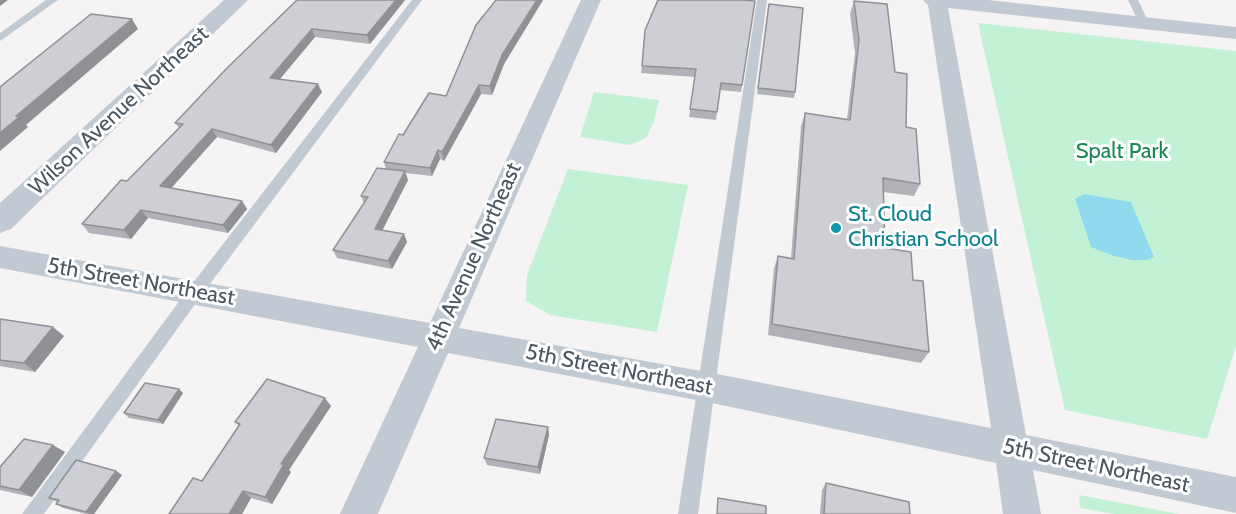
<!DOCTYPE html>
<style>
body{margin:0}
canvas{display:block;background:#f5f3f3}
</style>
<canvas width="1236" height="514"></canvas>
<script>
const c = document.querySelector('canvas').getContext('2d');
c.lineJoin = 'round';
function fill(path, color) { c.fillStyle = color; c.fill(path, 'evenodd'); }
const poly = rows => new Path2D(rows.map(r => 'M' + r).join(''));
function strokePath(path, color, width, dash) { c.strokeStyle = color; c.lineWidth = width; c.lineCap = dash ? 'butt' : 'round'; c.setLineDash(dash || []); c.stroke(path); }
function write(font, color, halo, rows, align = 'center') {
  c.font = font + ' Cabin,sans-serif'; c.lineWidth = 6; c.setLineDash([]); c.textBaseline = 'middle'; c.strokeStyle = halo; c.fillStyle = color; for (const [text, x, y, turn = 0] of rows) {
    c.save(); c.translate(x, y); c.rotate((+turn || 0) * Math.PI / 180); c.textAlign = isNaN(turn) ? turn : align; if (halo) c.strokeText(text, 0, 0); c.fillText(text, 0, 0); c.restore();
  }
}
const green = poly([
 [978,23,1236,51,1236,346,1207,439,1065,410],
 [594,92,659,100,654,121,646,138,630,145,580,137],
 [568,169,688,185,657,332,550,315,526,301,527,275],
 [1079,495,1179,514,1114,514,1080,508]
]);
const water = poly([
 [1084,194,1131,202,1154,257,1147,260,1132,260,1114,256,1091,247,1075,199]
]);
const service = poly([
 [46,0,58,0,0,41,0,33,46,0],
 [412,0,422,0,201,296,44,514,22,514,189,288,412,0],
 [757,0,767,0,698,514,678,514,757,0],
 [1128,0,1138,0,1149,23,1148,25,1140,25,1128,0]
]);
const minor = poly([
 [581,0,601,0,459,328,707,372,991,428,928,5,923,0,988,0,1236,27,1236,39,948,8,1026,435,1236,477,1236,513,1033,470,1041,514,1003,514,996,463,707,402,448,353,378,514,340,514,418,347,0,268,0,246,430,323,581,0]
]);
const tertiary = poly([
 [224,0,248,0,11,229,0,233,0,203,224,0]
]);
const wall = poly([
 [297,0,405,0,370,44,315,37,280,79,322,92,276,153,217,137,171,188,242,201,247,209,228,233,148,218,131,239,89,233,82,224,127,181,179,128,175,123],
 [496,0,543,0,504,64,492,95,481,94,444,161,440,159,432,176,405,173,408,180,382,230,407,242,392,269,337,258,333,250,364,203,361,196,386,169,384,162,403,135,446,96],
 [755,1,741,92,720,90,716,120,689,117,695,77,641,73,642,66],
 [854,1,895,72,906,127,920,184,914,196,883,192,885,248,913,280,929,352,921,363,768,335,774,268,778,256,791,258,801,126,805,113,847,119,855,53,850,14],
 [768,10,795,92,794,98,757,94],
 [0,319,64,336,35,372,0,366],
 [183,393,163,424,129,418,124,413],
 [331,406,289,470,291,472,272,504,251,498,242,514,169,514,202,481,239,426,235,422],
 [548,427,549,435,540,474,487,465,484,458],
 [65,452,32,497,0,490,0,467],
 [116,471,122,475,94,514,86,514,63,508,56,504,57,502,49,498],
 [826,483,910,514,820,514,822,490]
]);
const shadedWall = poly([
 [0,0,8,0,0,6],
 [396,0,405,0,370,44,367,35],
 [537,0,543,0,504,64,492,95,490,86,502,55],
 [132,19,138,29,26,125,28,127,0,151,0,133,16,116],
 [312,29,315,37,274,86,270,78],
 [318,84,322,92,276,153,271,145],
 [479,85,481,94,444,161,442,152],
 [212,129,217,137,166,194,160,186],
 [438,150,440,159,432,176,430,168],
 [405,171,408,180,379,237,375,229],
 [242,201,247,209,228,233,223,225],
 [141,210,148,218,131,239,124,230],
 [404,234,407,242,392,269,388,261],
 [53,327,64,336,35,372,24,363],
 [179,389,183,393,163,424,158,420],
 [325,398,331,406,289,470,291,472,272,504,265,497,281,464],
 [548,427,549,435,540,474,538,467],
 [53,445,65,452,32,497,19,490],
 [116,471,122,475,94,514,89,514,86,512],
 [243,491,251,498,242,514,229,514]
]);
const building = poly([
 [297,0,396,0,367,35,312,29,270,78,318,84,271,145,212,129,160,186,242,201,223,225,141,210,124,230,82,224,121,180,127,181,183,124,175,123,226,69,297,0],
 [496,0,537,0,502,55,490,86,479,85,442,152,438,150,430,168,384,162,399,134,403,135,429,93,446,96,476,25,496,0],
 [658,0,743,0,755,1,742,85,721,83,717,112,690,109,696,69,642,66,645,30,658,0],
 [854,1,887,4,895,72,907,74,906,127,916,129,920,184,883,178,885,248,911,252,913,280,923,281,929,352,772,324,778,256,794,259,805,113,850,120,859,40,854,1],
 [769,4,803,8,795,92,758,88,769,4],
 [91,14,132,19,16,116,19,117,0,133,0,87,91,14],
 [377,168,405,171,375,229,404,234,388,261,333,250,368,197,361,196,377,168],
 [0,319,53,327,24,363,0,360,0,319],
 [267,379,325,398,281,464,284,464,265,497,243,491,229,514,169,514,193,478,202,481,240,424,235,422,267,379],
 [145,383,179,389,158,420,124,413,145,383],
 [496,419,548,427,538,467,484,458,496,419],
 [24,439,53,445,19,490,0,486,0,467,24,439],
 [76,460,116,471,86,512,56,504,59,500,49,498,76,460],
 [826,483,909,502,910,514,824,514,826,483],
 [718,498,766,506,766,514,717,514,718,498]
]);
const markers = [
 [836,228,6,"#0f9aa8"]
];
const streetNames = [
 ["Wilson Avenue Northeast",119,111,-43],
 ["4th Avenue Northeast",474,257,-66],
 ["5th Street Northeast",141,282,10],
 ["5th Street Northeast",619,370,11],
 ["5th Street Northeast",1096,466,12]
];
const parkNames = [
 ["Spalt Park",1122,152]
];
const cultureNames = [
 ["St. Cloud",848,215],
 ["Christian School",848,240]
];
fill(green, '#c3f1d5');
fill(water, '#90daee');
fill(service, '#c1cad2');
fill(minor, '#c1cad2');
fill(tertiary, '#c1cad2');
fill(wall, '#b0b2b7');
fill(shadedWall, '#909195');
fill(building, '#cdcfd5');
strokePath(building, '#909195', 1.5);
for (const [x, y, r, color] of markers) { const dot = new Path2D(); dot.arc(x, y, r, 0, 2 * Math.PI); c.fillStyle = color; c.fill(dot); strokePath(dot, '#fff', 2); }
write('22px', '#4a5661', '#fff', streetNames);
write('22px', '#17864f', '#fff', parkNames);
write('22px', '#0d838f', '#fff', cultureNames, 'left');
</script>
